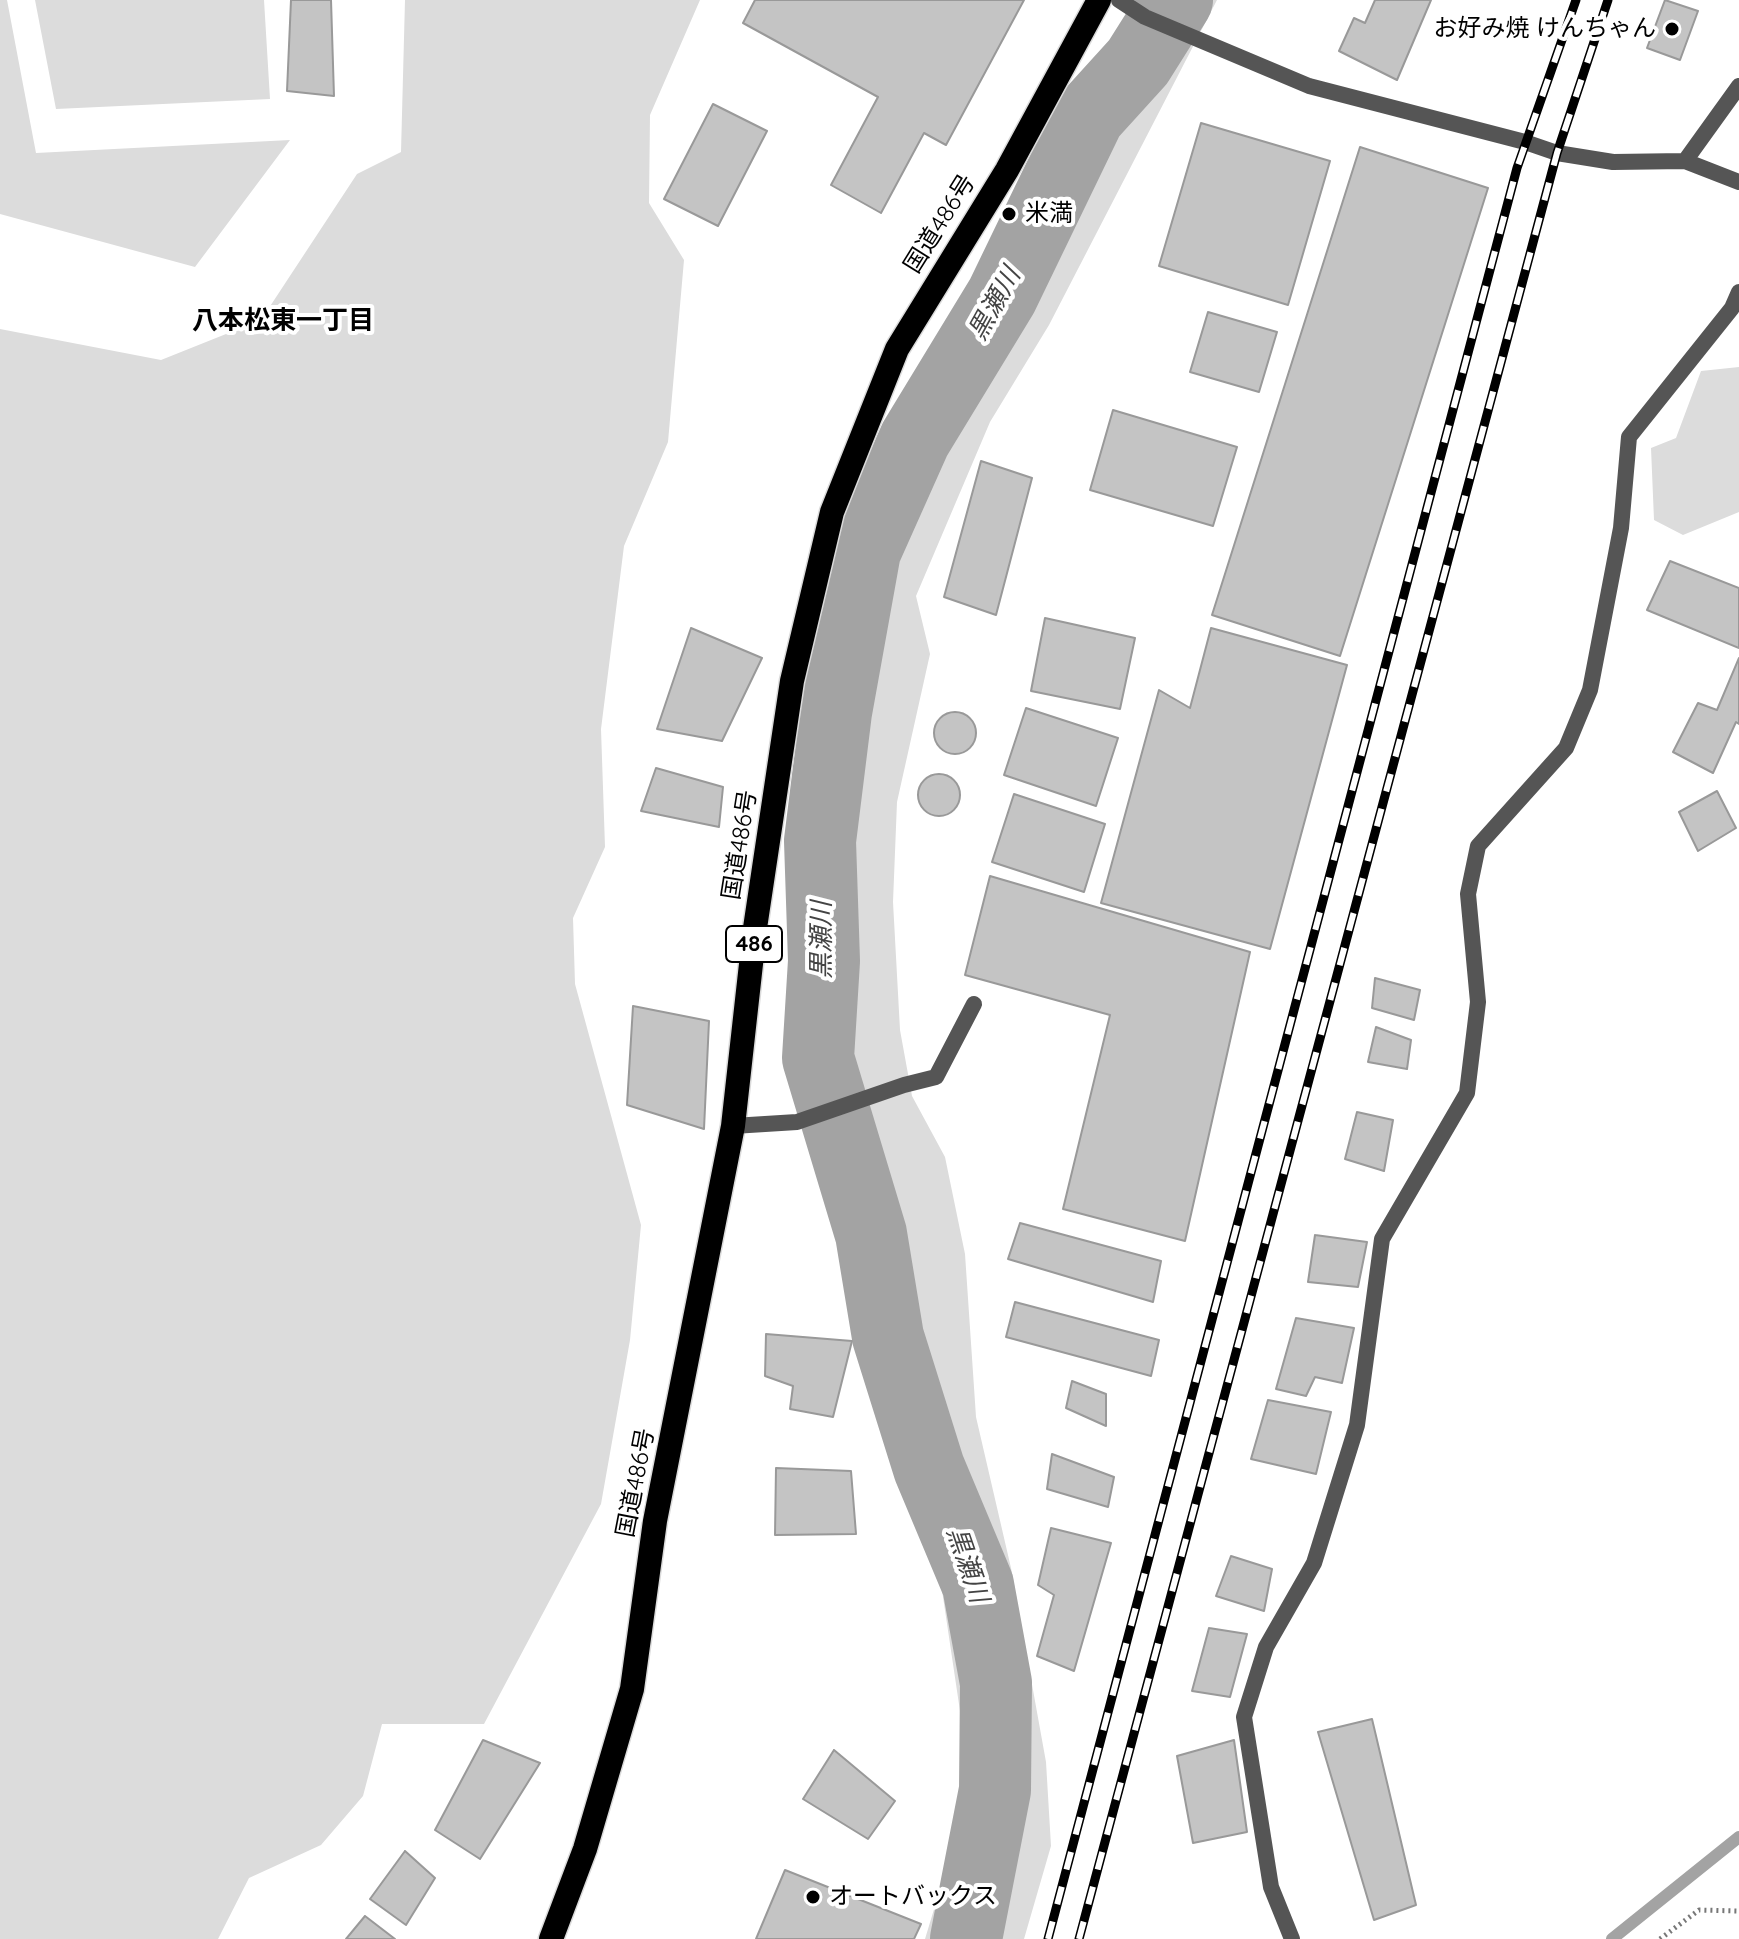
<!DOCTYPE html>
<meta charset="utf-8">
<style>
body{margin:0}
canvas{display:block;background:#fff}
</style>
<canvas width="1739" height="1939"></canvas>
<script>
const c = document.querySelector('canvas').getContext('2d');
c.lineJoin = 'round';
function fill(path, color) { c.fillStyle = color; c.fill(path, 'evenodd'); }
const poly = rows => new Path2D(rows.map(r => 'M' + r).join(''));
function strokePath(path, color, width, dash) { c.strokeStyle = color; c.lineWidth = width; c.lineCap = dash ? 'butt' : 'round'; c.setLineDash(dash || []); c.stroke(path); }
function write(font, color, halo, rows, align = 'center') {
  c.font = font + ' Quicksand,"Noto Sans JP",sans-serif'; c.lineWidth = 8; c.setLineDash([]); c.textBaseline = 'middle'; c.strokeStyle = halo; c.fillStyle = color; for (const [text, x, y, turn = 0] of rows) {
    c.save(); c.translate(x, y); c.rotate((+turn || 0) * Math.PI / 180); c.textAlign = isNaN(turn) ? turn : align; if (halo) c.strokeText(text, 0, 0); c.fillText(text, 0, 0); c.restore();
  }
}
const green = poly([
 [0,0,7,0,36,153,290,140,195,267,0,214],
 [35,0,264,0,270,99,56,109],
 [405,0,700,0,650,115,649,203,684,260,668,442,624,546,601,729,605,847,573,918,575,984,641,1225,630,1340,601,1504,484,1724,382,1724,363,1796,321,1845,249,1878,218,1939,0,1939,0,329,161,360,261,320,357,174,401,152],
 [1143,0,1217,0,1049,325,990,422,916,596,930,654,897,802,893,902,900,1030,912,1096,945,1157,965,1254,976,1417,1011,1568,1046,1762,1051,1846,1024,1939,925,1939,948,1863,974,1805,939,1570,891,1382,829,1172,792,1077,823,722,860,538,955,322,1124,43],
 [1739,367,1739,512,1683,535,1654,520,1651,448,1676,438,1701,371]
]);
const stream = poly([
 [1612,1939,1739,1837]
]);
const river = poly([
 [966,1939,995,1790,996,1683,978,1585,929,1468,888,1337,871,1234,818,1058,824,961,820,841,836,712,865,551,915,439,1002,296,1089,116,1138,62,1177,0]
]);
const building = poly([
 [291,0,331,0,334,96,287,91,291,0],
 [755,0,1024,0,946,145,924,133,881,213,831,185,878,97,743,23,755,0],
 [1375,0,1431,0,1397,80,1339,51,1354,18,1365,23,1375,0],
 [1665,0,1698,11,1680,60,1647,48,1665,0],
 [713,104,767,131,718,226,664,199,713,104],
 [1201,123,1330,161,1288,305,1159,266,1201,123],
 [1360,147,1488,188,1340,656,1212,615,1360,147],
 [1208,312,1277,332,1259,392,1190,372,1208,312],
 [1113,410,1237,447,1213,526,1090,490,1113,410],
 [981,461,1032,478,996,615,944,597,981,461],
 [1670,561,1739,588,1739,648,1647,610,1670,561],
 [1045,618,1135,638,1120,709,1031,691,1045,618],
 [691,628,762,658,722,741,657,729,691,628],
 [1211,628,1347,665,1270,949,1101,903,1159,690,1190,708,1211,628],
 [1739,658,1739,724,1736,722,1713,773,1673,752,1698,703,1717,710,1739,658],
 [1026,708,1118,738,1096,806,1004,775,1026,708],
 '934 733a21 21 0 1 1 42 0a21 21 0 1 1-42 0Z',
 [656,768,723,787,719,827,641,811,656,768],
 '918 795a21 21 0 1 1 42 0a21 21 0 1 1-42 0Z',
 [1717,791,1736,828,1698,851,1679,812,1717,791],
 [1014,794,1105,824,1084,892,992,862,1014,794],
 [990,876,1250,952,1185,1241,1063,1209,1110,1015,965,975,990,876],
 [1375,978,1420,990,1414,1020,1372,1008,1375,978],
 [633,1006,709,1021,704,1129,627,1105,633,1006],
 [1376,1027,1411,1040,1407,1069,1368,1062,1376,1027],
 [1357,1112,1393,1120,1384,1171,1345,1159,1357,1112],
 [1020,1223,1161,1261,1153,1302,1008,1259,1020,1223],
 [1315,1235,1367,1242,1358,1287,1308,1282,1315,1235],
 [1015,1302,1159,1340,1151,1376,1006,1337,1015,1302],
 [1296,1318,1354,1328,1342,1383,1315,1377,1306,1396,1276,1389,1296,1318],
 [766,1334,852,1341,833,1417,790,1409,793,1386,765,1376,766,1334],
 [1072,1381,1106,1394,1106,1426,1066,1408,1072,1381],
 [1268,1400,1331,1412,1316,1474,1251,1459,1268,1400],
 [1052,1454,1114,1477,1108,1507,1047,1489,1052,1454],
 [776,1468,851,1471,856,1534,775,1535,776,1468],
 [1051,1528,1111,1543,1074,1671,1037,1656,1054,1595,1038,1585,1051,1528],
 [1231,1556,1272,1569,1264,1611,1216,1596,1231,1556],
 [1209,1628,1247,1634,1230,1697,1192,1691,1209,1628],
 [1372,1719,1416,1905,1374,1920,1318,1732,1372,1719],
 [483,1740,540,1763,480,1859,435,1830,483,1740],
 [1234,1740,1247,1832,1193,1843,1177,1756,1234,1740],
 [834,1750,895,1801,868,1839,803,1799,834,1750],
 [405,1851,435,1878,406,1925,370,1899,405,1851],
 [785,1870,921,1924,914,1939,756,1939,785,1870],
 [365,1916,395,1939,346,1939,365,1916]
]);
const path = poly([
 [1660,1939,1699,1910,1739,1911]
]);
const lane = poly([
 [733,1126,797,1122,904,1085,936,1077,974,1004]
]);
const street = poly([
 [1119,0,1145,17,1309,86,1525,142,1557,153,1613,162,1685,161,1739,182],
 [1685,161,1739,86],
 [1292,1939,1271,1887,1244,1717,1266,1647,1314,1563,1357,1425,1382,1239,1467,1093,1478,1002,1468,894,1478,846,1566,748,1590,690,1621,528,1629,437,1732,308,1739,292]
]);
const highway = poly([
 [551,1939,585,1849,632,1689,655,1521,733,1126,755,928,792,681,832,512,897,349,1007,170,1099,0]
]);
const rail = poly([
 [1048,1939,1517,168,1576,0],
 [1079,1939,1557,153,1608,0]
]);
const markers = [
 [1672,29,8,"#000"],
 [1009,214,8,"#000"],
 [813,1897,8,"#000"]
];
const shields = [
 [754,944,56]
];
const shieldNames = [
 ["486",754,944]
];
const poiNames = [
 ["お好み焼 けんちゃん",1656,29,"right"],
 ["米満",1025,214],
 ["オートバックス",829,1897]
];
const streetNames = [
 ["国道486号",940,224,-58],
 ["国道486号",740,845,-81],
 ["国道486号",636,1483,-79]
];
const waterNames = [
 ["黒瀬川",995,304,-61],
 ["黒瀬川",822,940,-90],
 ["黒瀬川",967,1565,71]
];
const neighbourhoodNames = [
 ["八本松東一丁目",283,321]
];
fill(green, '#dcdcdc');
strokePath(stream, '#a3a3a3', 12);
strokePath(river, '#a3a3a3', 72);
fill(building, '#c4c4c4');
strokePath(building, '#999', 2);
strokePath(highway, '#dbdbdb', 27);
strokePath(path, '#777', 5, [2, 4]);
strokePath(lane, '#555', 16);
strokePath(street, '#555', 16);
strokePath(highway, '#000', 24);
strokePath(rail, '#000', 9);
strokePath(rail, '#fff', 6, [18]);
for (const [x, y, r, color] of markers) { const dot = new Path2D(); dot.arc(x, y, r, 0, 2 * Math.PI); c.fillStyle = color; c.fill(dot); strokePath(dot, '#fff', 3); }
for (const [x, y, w] of shields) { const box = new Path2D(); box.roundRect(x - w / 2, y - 18, w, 36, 6); c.fillStyle = '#fff'; c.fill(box); strokePath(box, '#000', 2); }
write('bold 22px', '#000', null, shieldNames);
write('24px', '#000', '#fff', poiNames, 'left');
write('24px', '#000', '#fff', streetNames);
write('italic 26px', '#444', '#fff', waterNames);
write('bold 26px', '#000', '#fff', neighbourhoodNames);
</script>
